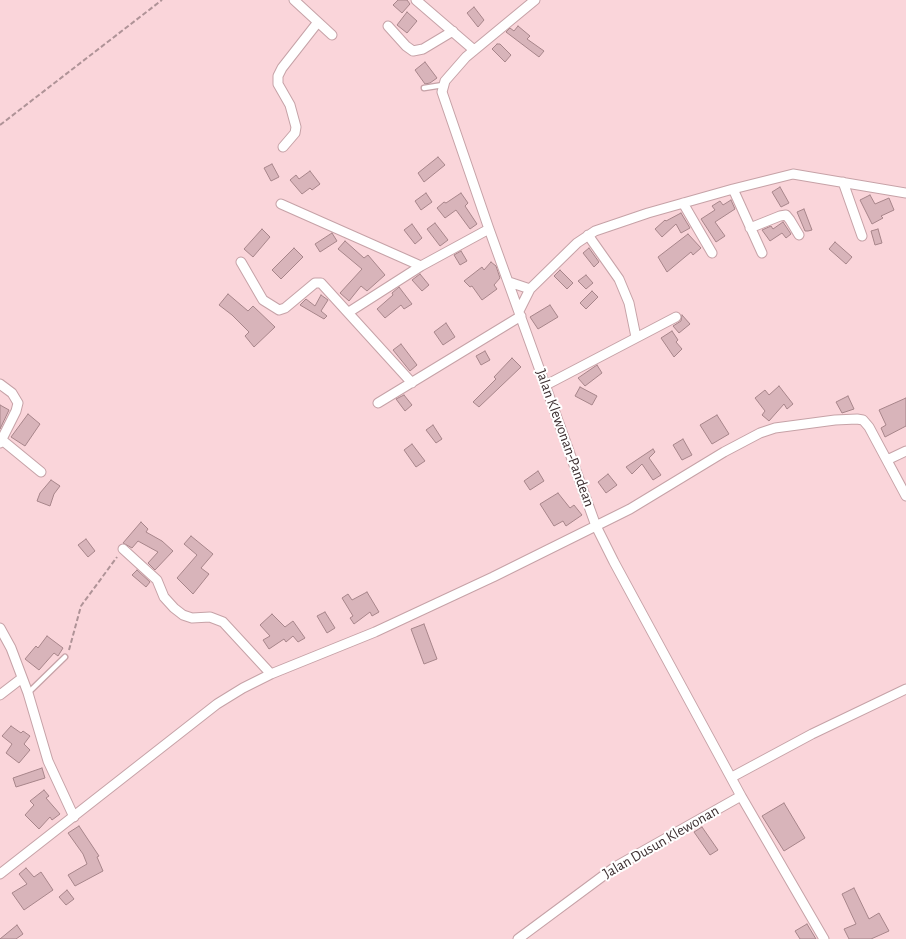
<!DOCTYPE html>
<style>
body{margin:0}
canvas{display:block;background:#fad5da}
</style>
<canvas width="906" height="939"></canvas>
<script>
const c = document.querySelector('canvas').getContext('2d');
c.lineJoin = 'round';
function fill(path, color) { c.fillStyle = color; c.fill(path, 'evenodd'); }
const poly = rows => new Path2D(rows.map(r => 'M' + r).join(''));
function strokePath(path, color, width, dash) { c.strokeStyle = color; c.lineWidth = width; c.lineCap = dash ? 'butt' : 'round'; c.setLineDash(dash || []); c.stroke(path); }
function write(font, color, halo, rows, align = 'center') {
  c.font = font + ' "Alegreya Sans",sans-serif'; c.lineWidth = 4; c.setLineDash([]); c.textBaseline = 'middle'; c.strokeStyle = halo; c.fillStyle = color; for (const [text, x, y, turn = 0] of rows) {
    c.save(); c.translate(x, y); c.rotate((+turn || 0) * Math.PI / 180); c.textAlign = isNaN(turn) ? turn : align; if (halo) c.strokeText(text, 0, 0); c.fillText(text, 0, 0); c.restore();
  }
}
const building = poly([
 [398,0,407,0,410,4,402,13,393,5,398,0],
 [474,7,484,20,478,27,467,13,474,7],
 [407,12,417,21,407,33,397,25,407,12],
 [518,26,530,36,527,39,544,51,539,57,506,32,510,28,514,31,518,26],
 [497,44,500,44,511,55,505,62,492,49,497,44],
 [425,62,437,78,430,83,425,84,415,70,425,62],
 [438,157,445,165,424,182,418,173,438,157],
 [272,164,279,177,271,181,264,168,272,164],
 [310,171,320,184,312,190,310,188,302,194,290,180,296,175,299,179,310,171],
 [780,187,789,203,781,207,772,192,780,187],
 [426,193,432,202,421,210,415,201,426,193],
 [461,193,468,203,465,206,477,224,470,229,456,210,445,218,437,208,444,202,446,203,461,193],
 [870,195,875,204,889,198,894,210,881,216,883,218,872,224,860,200,870,195],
 [731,200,735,209,715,222,725,236,716,242,701,219,715,210,712,206,720,201,723,205,731,200],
 [804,209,812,230,808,231,805,231,797,212,804,209],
 [681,213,690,228,681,233,676,224,662,237,655,229,665,220,666,221,681,213],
 [783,222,791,234,786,238,782,233,770,241,762,230,771,226,773,229,783,222],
 [435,223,448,240,440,246,427,229,435,223],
 [412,224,422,238,415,244,404,230,412,224],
 [262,229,270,237,253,257,244,249,262,229],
 [878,229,882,243,875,245,871,231,878,229],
 [332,233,337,241,320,252,315,244,332,233],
 [688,234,701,248,693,255,691,252,667,272,658,257,688,234],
 [345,241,364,258,368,255,385,275,367,291,361,286,349,301,340,293,362,269,338,249,345,241],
 [835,242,852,257,846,264,829,249,835,242],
 [294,248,303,257,281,279,272,270,294,248],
 [589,248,599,262,594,267,583,253,589,248],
 [461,251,467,261,460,265,454,255,461,251],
 [491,262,496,266,500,278,494,285,497,289,482,300,472,286,470,287,464,281,482,267,484,270,491,262],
 [560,270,573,283,567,289,554,276,560,270],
 [420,274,429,285,422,291,412,280,420,274],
 [586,275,593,283,586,289,578,281,586,275],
 [399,287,412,304,404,309,401,305,385,318,377,309,393,295,392,293,399,287],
 [592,291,598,297,586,309,580,303,592,291],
 [228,294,248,311,253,306,275,327,254,347,245,336,249,332,232,315,219,305,228,294],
 [321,295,328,300,321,311,327,316,324,319,300,305,306,299,315,306,321,295],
 [550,305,558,317,538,329,530,317,550,305],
 [682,315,690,324,679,333,673,326,681,321,682,315],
 [446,323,455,337,443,345,434,332,446,323],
 [672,331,678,340,676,342,682,349,674,357,661,338,672,331],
 [401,344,417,365,410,371,393,350,401,344],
 [485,351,490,360,481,365,476,356,485,351],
 [512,358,521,367,479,407,473,402,496,379,494,377,512,358],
 [597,365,602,373,585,386,578,378,597,365],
 [779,386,793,404,787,409,784,404,769,421,762,415,765,411,755,398,765,390,769,395,779,386],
 [580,387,597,396,592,405,575,396,580,387],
 [404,395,412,405,405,411,396,399,404,395],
 [848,396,854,409,842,413,836,402,848,396],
 [906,398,906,426,885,437,881,428,886,425,879,410,906,398],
 [0,405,9,410,0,429,0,405],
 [28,414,40,424,25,446,11,437,28,414],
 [717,415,729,434,712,444,700,425,717,415],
 [433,425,442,439,436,443,426,430,433,425],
 [683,439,692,455,682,460,673,445,683,439],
 [412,444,425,461,416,467,404,450,412,444],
 [653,449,655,452,649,458,661,475,653,480,642,464,632,474,626,467,653,449],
 [538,471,544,481,530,490,524,481,538,471],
 [608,474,617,485,606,493,598,482,608,474],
 [51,480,60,486,54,494,50,506,37,501,40,493,51,480],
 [558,493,570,508,574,505,582,515,566,526,563,521,554,526,540,504,558,493],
 [141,522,148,529,146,532,162,541,173,551,155,570,148,563,158,552,138,541,132,548,123,543,141,522],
 [191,536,213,554,201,568,209,574,193,594,177,578,197,555,184,544,191,536],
 [86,539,95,551,88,557,78,545,86,539],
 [137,570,150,582,146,587,132,575,137,570],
 [367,592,379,612,372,616,370,612,354,624,350,618,353,616,342,598,348,594,352,600,367,592],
 [325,612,335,628,327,633,317,616,325,612],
 [272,614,285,627,293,621,305,638,298,642,293,636,286,642,284,639,269,649,263,640,270,636,260,625,272,614],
 [424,624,437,659,424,664,411,629,424,624],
 [47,636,63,648,58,656,54,653,39,670,25,659,36,646,38,648,47,636],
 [11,726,21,733,23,731,30,736,24,744,30,750,19,763,6,753,12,744,2,736,11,726],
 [42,768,45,778,16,787,13,778,42,768],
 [44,790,49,796,46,798,60,814,52,820,50,817,39,829,25,815,34,805,30,801,44,790],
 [784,803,805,838,784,851,762,816,784,803],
 [79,826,99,856,97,857,103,871,75,886,68,875,87,864,83,854,68,833,79,826],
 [702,827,718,850,710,855,694,832,702,827],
 [26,868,34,877,41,872,53,890,24,910,12,893,27,884,19,874,26,868],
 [854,888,869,919,879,913,889,931,871,939,849,939,844,929,856,924,842,894,854,888],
 [67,890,74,899,66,905,59,897,67,890],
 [807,924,816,939,800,939,795,931,807,924],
 [17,925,23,934,16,939,0,939,17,925]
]);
const path = poly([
 [0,125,162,0],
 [69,650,81,606,117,557]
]);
const service = poly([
 [424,88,443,85],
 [28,693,65,657]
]);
const minor = poly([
 [294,0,332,35],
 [416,0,474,50],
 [388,26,406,46,413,51,423,49,453,31],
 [283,147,295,133,296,127,290,105,278,84,278,76,282,68,318,22],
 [843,182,862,236],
 [733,189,762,253],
 [683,203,712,253],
 [281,204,421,266],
 [750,228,780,216,786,215,790,220,799,235],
 [588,235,619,279,629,303,636,337],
 [241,262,263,300,279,310,285,308,315,283,321,283,412,383],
 [509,282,530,289],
 [519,311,530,289,577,243,595,231,648,213,733,189,793,174,906,193],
 [349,312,421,266,489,229],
 [0,384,12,393,18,403,16,411,0,443],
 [546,385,676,317],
 [378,403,521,316],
 [2,440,41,472],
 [887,460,906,451],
 [123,549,157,580,164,597,174,608,183,615,192,618,210,617,223,622,271,674],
 [0,628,11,648,28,693,48,761,74,817],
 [0,695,22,678],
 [732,777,812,734,906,689],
 [741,796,824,939],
 [0,874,217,704,243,688,271,674,375,632,493,577,630,509,724,452,760,433,775,428,835,420,857,419,863,420,869,427,906,496],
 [518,939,615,867,741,796,614,562,596,526,489,229,442,92,445,81,466,57,535,0]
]);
const streetNames = [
 ["Jalan Klewonan-Pandean",565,438,70],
 ["Jalan Dusun Klewonan",661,842,-30]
];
fill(building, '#d8b4ba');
strokePath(building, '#a7858a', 1);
strokePath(service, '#c6a2a7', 7);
strokePath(minor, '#c6a2a7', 11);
strokePath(path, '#af9397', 2, [5, 2.5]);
strokePath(service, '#fff', 4.5);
strokePath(minor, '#fff', 9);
write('15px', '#3d2f31', '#fff', streetNames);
</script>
